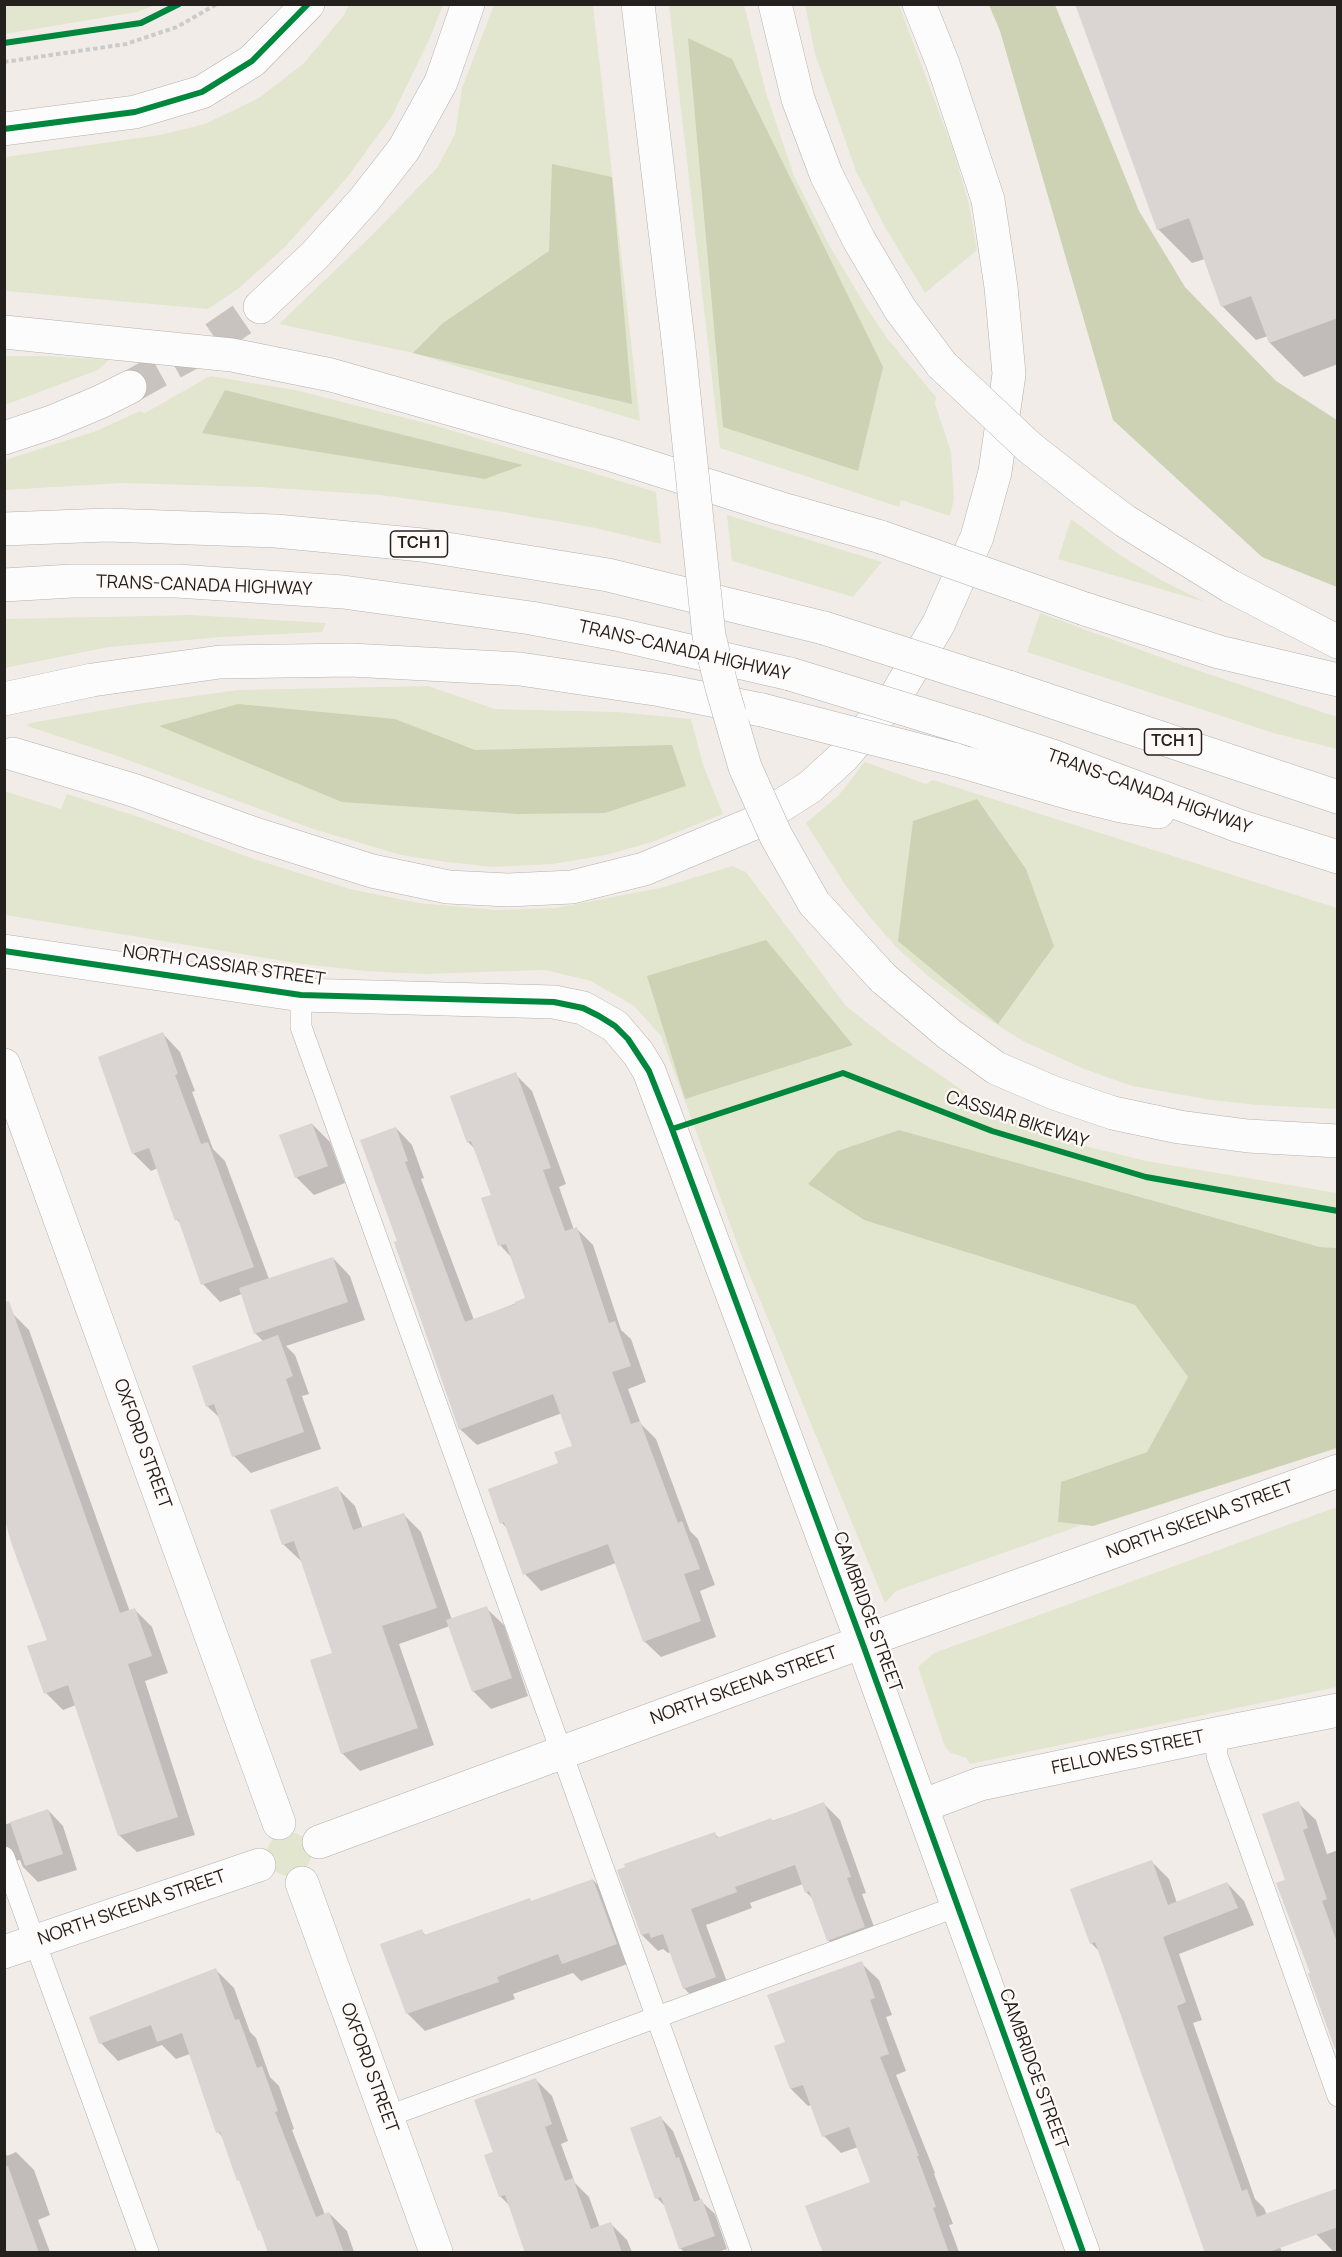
<!DOCTYPE html>
<style>
body{margin:0}
#map{position:relative;width:1342px;height:2257px;overflow:hidden;background:#f2ece8;font-family:Manrope,sans-serif}
canvas{display:block}
.frame{position:absolute;inset:0;border:6px solid #24201d;pointer-events:none}
</style>
<div id="map">
<canvas width="1342" height="2257"></canvas>
<div class="frame"></div>
</div>
<script>
const c = document.querySelector('canvas').getContext('2d');
c.lineJoin = 'round';
function fill(path, color) { c.fillStyle = color; c.fill(path, 'evenodd'); }
const poly = rows => new Path2D(rows.map(r => 'M' + r).join(''));
function strokePath(path, color, width, dash) { c.strokeStyle = color; c.lineWidth = width; c.lineCap = dash ? 'butt' : 'round'; c.setLineDash(dash || []); c.stroke(path); }
function write(font, color, halo, rows, align = 'center') {
  c.font = font + ' Manrope,sans-serif'; c.lineWidth = 4.5; c.setLineDash([]); c.textBaseline = 'middle'; c.strokeStyle = halo; c.fillStyle = color; for (const [text, x, y, turn = 0] of rows) {
    c.save(); c.translate(x, y); c.rotate((+turn || 0) * Math.PI / 180); c.textAlign = isNaN(turn) ? turn : align; if (halo) c.strokeText(text, 0, 0); c.fillText(text, 0, 0); c.restore();
  }
}
const green = poly([
 [5,4,156,4,156,5,137,12,5,34],
 [349,5,443,5,429,40,392,116,346,179,285,247,239,288,208,309,5,291,5,157,160,135,205,124,259,98,304,63,344,15],
 [494,5,593,5,640,421,413,353,279,324,373,234,437,168,455,134,462,88],
 [669,5,744,5,766,93,794,176,829,245,865,305,887,338,936,397,935,404,951,452,954,499,950,516,901,500,899,507,720,448],
 [805,5,899,5,953,149,969,204,977,250,925,293,886,229,856,171,815,54],
 [4,356,46,356,109,360,98,370,5,405],
 [210,376,295,390,437,426,656,492,661,544,596,528,503,512,380,495,258,487,122,483,5,490,5,460,96,431,140,411,145,413],
 [727,515,882,562,853,597,732,561],
 [1071,519,1120,555,1161,580,1205,602,1058,559],
 [1040,613,1182,665,1337,717,1337,749,1273,733,1027,652],
 [192,615,326,623,322,632,222,637,109,647,5,668,5,619],
 [428,686,495,709,618,712,691,719,703,765,723,814,652,842,606,855,553,864,493,867,446,862,401,855,313,829,120,757,27,726,30,723,144,703,238,690],
 [865,762,926,784,933,780,1337,908,1337,1109,1257,1105,1211,1100,1132,1086,1084,1069,1023,1041,969,1007,928,976,897,948,869,916,845,885,806,823,838,796],
 [4,791,61,809,67,794,142,818,254,859,350,889,419,903,497,910,555,908,660,888,732,866,746,872,846,1006,892,1042,972,1097,1017,1120,1081,1145,1146,1161,1337,1193,1337,1248,1320,1247,899,1130,838,1152,808,1184,864,1220,1135,1305,1188,1377,1147,1452,1061,1482,1058,1522,1082,1525,896,1591,885,1603,741,1254,661,1036,634,1006,591,981,545,970,424,974,365,971,302,964,5,915],
 [1337,1507,1337,1687,970,1764,966,1758,951,1753,945,1747,918,1667,934,1653],
 '267 1854a22 22 0 1 1 44 0a22 22 0 1 1-44 0Z'
]);
const forest = poly([
 [989,5,1055,5,1139,211,1185,287,1276,381,1337,420,1337,587,1262,557,1113,420,1000,31],
 [688,38,732,59,883,367,858,471,723,427],
 [552,164,612,177,632,404,413,353,443,323,549,251],
 [225,390,523,465,485,479,202,433],
 [238,704,395,719,475,750,672,745,686,786,605,813,518,814,342,802,159,726],
 [977,799,1026,869,1054,946,998,1024,898,941,913,821],
 [766,940,853,1045,685,1099,647,976],
 [899,1130,1320,1247,1337,1248,1337,1448,1093,1526,1058,1522,1061,1482,1147,1452,1188,1377,1135,1305,864,1220,808,1184,838,1151]
]);
const shadow = poly([
 [1338,4,1338,364,1304,377,1270,343,1268,336,1256,340,1222,306,1205,259,1192,263,1158,229],
 [163,1034,180,1052,195,1091,192,1092,213,1149,225,1161,269,1279,333,1258,350,1276,365,1320,286,1346,295,1355,309,1394,302,1396,321,1449,251,1473,234,1456,221,1419,207,1406,264,1342,255,1333,242,1294,220,1302,203,1284,182,1225,177,1220,158,1168,151,1171,133,1153],
 [515,1074,532,1091,566,1184,559,1187,574,1230,577,1229,593,1245,621,1330,631,1339,646,1382,628,1389,641,1424,656,1439,690,1531,698,1539,715,1585,700,1591,716,1637,661,1657,644,1641,616,1563,541,1591,525,1574,509,1530,502,1523,560,1464,573,1447,562,1413,477,1445,460,1429,399,1242,396,1128,412,1145,424,1178,421,1179,474,1320,526,1299,512,1258,500,1245,493,1196,476,1150,468,1142],
 [312,1124,330,1142,345,1183,314,1195,296,1177],
 [12,1313,29,1330,130,1612,135,1610,152,1627,168,1673,145,1681,195,1835,137,1852,119,1835,76,1705,63,1710,46,1693,48,1640],
 [337,1488,355,1506,363,1529,403,1514,421,1532,452,1620,486,1608,504,1625,528,1696,491,1709,473,1691,450,1626,399,1644,434,1745,360,1771,342,1753,334,1654,302,1562,284,1545,272,1511],
 [1298,1803,1316,1820,1327,1854,1338,1850,1338,2029,1312,1974,1287,1881],
 [824,1804,840,1820,866,1893,862,1894,880,1943,844,1956,828,1940,813,1899,806,1892,803,1884,750,1903,752,1908,706,1925,731,1993,700,2005,684,1988,671,1952,668,1953,663,1949,658,1951,642,1935,715,1834,719,1838],
 [48,1810,63,1826,77,1870,38,1882,23,1867,20,1860,15,1861,12,1891,4,1894,4,1825],
 [1152,1862,1169,1879,1177,1903,1227,1883,1244,1901,1254,1925,1179,1954,1202,2020,1193,2023,1255,2199,1264,2208,1282,2252,1206,2252,1100,1952,1091,1943],
 [593,1880,611,1898,633,1962,581,1981,573,1973,513,1994,515,1999,425,2031,407,2013,422,1931,426,1936,532,1902],
 [861,1963,879,1980,892,2015,886,2017,906,2071,896,2075,935,2173,934,2174,953,2224,949,2225,959,2252,824,2252,872,2183,858,2147,841,2153,824,2136,812,2105,808,2106,791,2089,787,2043],
 [216,1970,234,1988,250,2032,256,2038,270,2077,279,2086,294,2129,292,2130,325,2215,329,2213,347,2231,354,2252,269,2252,224,2139,218,2132,190,2054,176,2059,162,2045,118,2061,101,2043],
 [536,2080,552,2096,568,2141,561,2144,575,2183,589,2197,600,2228,611,2224,627,2240,632,2252,526,2252,511,2207,500,2196,495,2153],
 [661,2118,673,2131,701,2201,715,2214,727,2249,717,2252,684,2252,680,2248,666,2207,657,2198],
 [4,2149,7,2156,16,2152,34,2170,50,2215,38,2220,50,2252,4,2252],
 [1338,2190,1338,2250,1333,2251,1316,2234]
]);
const building = poly([
 [1075,4,1338,4,1338,318,1269,343,1251,296,1221,307,1189,218,1157,230],
 [163,1032,178,1074,175,1075,201,1144,208,1142,254,1267,201,1285,178,1219,175,1221,149,1148,132,1154,98,1057],
 [516,1072,551,1168,543,1170,565,1231,577,1227,609,1323,615,1321,631,1366,612,1372,631,1424,640,1421,678,1523,682,1521,700,1569,684,1574,701,1621,643,1642,608,1544,523,1575,504,1522,500,1524,488,1489,558,1463,554,1452,572,1446,553,1394,459,1430,394,1242,397,1241,360,1140,396,1127,408,1161,405,1162,465,1322,515,1304,515,1302,525,1298,506,1244,498,1246,481,1198,491,1195,471,1141,467,1143,450,1096],
 [312,1123,328,1166,295,1178,279,1135],
 [333,1257,348,1302,254,1334,239,1288],
 [9,1301,120,1613,135,1608,152,1656,128,1664,178,1817,118,1836,68,1685,44,1694,27,1646,47,1640,12,1545,4,1517,4,1302],
 [278,1335,293,1376,286,1379,304,1432,232,1457,214,1404,206,1407,192,1366],
 [338,1486,353,1530,404,1513,437,1608,382,1626,418,1728,341,1754,310,1660,332,1653,294,1541,282,1545,270,1510],
 [487,1606,512,1678,472,1692,446,1620],
 [1299,1801,1308,1828,1303,1830,1327,1899,1322,1901,1338,1945,1338,2048,1335,2049,1308,1974,1310,1973,1276,1883,1285,1880,1262,1814],
 [824,1802,851,1877,847,1878,865,1927,827,1941,809,1891,805,1893,795,1865,735,1887,737,1892,691,1909,716,1977,683,1989,663,1934,651,1938,649,1933,641,1935,617,1870,625,1867,624,1864,715,1832,717,1838,771,1818,773,1821],
 [48,1809,63,1854,25,1866,10,1822],
 [1152,1860,1168,1905,1227,1882,1238,1908,1163,1937,1186,2002,1177,2006,1242,2191,1247,2189,1257,2217,1338,2188,1338,2227,1266,2253,1205,2253,1095,1942,1090,1944,1070,1889],
 [593,1879,617,1944,562,1964,558,1954,497,1977,499,1982,406,2014,380,1944,422,1929,424,1935,530,1898,531,1901],
 [862,1961,875,1998,870,2000,889,2054,880,2057,919,2156,917,2156,936,2207,933,2208,949,2253,823,2253,805,2206,870,2182,849,2127,822,2137,803,2085,790,2089,774,2046,785,2042,767,1995],
 [216,1968,235,2020,239,2019,257,2068,262,2066,278,2111,275,2112,316,2217,329,2212,344,2253,268,2253,260,2230,258,2231,239,2180,237,2181,220,2132,216,2133,182,2033,157,2042,151,2025,99,2044,89,2017],
 [536,2078,552,2124,545,2127,565,2181,573,2178,591,2229,611,2222,622,2253,525,2253,505,2195,499,2197,484,2155,493,2152,474,2100],
 [661,2116,676,2158,679,2157,694,2202,702,2199,715,2236,679,2249,661,2197,655,2199,630,2128],
 [8,2166,39,2253,4,2253,4,2167]
]);
const motorwayTunnel = poly([
 [130,387,200,348,260,307]
]);
const path = poly([
 [4,62,126,44,177,27,217,4]
]);
const service = poly([
 [301,995,301,1027,741,2252],
 [1216,1734,1217,1756,1338,2096],
 [4,1857,148,2252],
 [386,2117,958,1906]
]);
const minor = poly([
 [4,951,301,995,554,1002,583,1008,615,1026,638,1053,649,1071,862,1642,319,1842],
 [4,1065,279,1823],
 [922,1806,980,1784,1216,1734,1338,1710],
 [302,1883,436,2252],
 [4,1952,259,1865]
]);
const tertiary = poly([
 [4,129,135,112,202,92,252,61,308,4],
 [1083,2252,862,1642,1338,1471]
]);
const motorway = poly([
 [638,4,679,348],
 [775,4,798,99,826,174,859,240,900,309,942,365],
 [260,307,315,255,365,199,404,149,441,82,468,4],
 [4,332,232,355,331,375,612,455,779,508,881,537],
 [4,438,52,422,100,402,130,387],
 [1085,491,1125,521,1230,586,1338,642],
 [4,529,107,525,276,531,422,545,608,575,824,628],
 [4,585,72,581,177,581,343,592,531,618,616,634,790,674],
 [1085,609,1219,652,1338,680],
 [1008,687,1338,797],
 [4,699,92,680,220,662,351,660,520,669,661,690,762,710],
 [976,731,1055,757,1239,826,1338,857],
 [13,754,133,790,252,833,372,871,448,887,508,890,572,887,644,869,752,824,810,787,843,757,897,694,939,623,977,537,995,472,1009,374,1001,287,988,200,943,64,919,4],
 [953,759,1073,794,1121,806,1158,812],
 [883,978,949,1034,996,1068,1054,1093,1113,1113,1179,1127,1248,1136,1338,1141]
]);
const motorwayBridge = poly([
 [679,348,709,636,722,688,745,767,776,836,814,903,883,978],
 [942,365,1029,447,1085,491],
 [881,537,1085,609],
 [824,628,1008,687],
 [790,674,976,731],
 [762,710,953,759]
]);
const cycleway = poly([
 [4,43,141,23,179,4],
 [4,129,135,112,202,92,252,61,308,4],
 [4,951,301,995,554,1002,583,1008,599,1016,615,1026,628,1039,649,1071,672,1129,862,1642,1083,2252],
 [672,1129,843,1073,992,1131,1146,1177,1338,1211]
]);
const shields = [
 [419,544,57],
 [1173,742,57]
];
const shieldNames = [
 ["TCH 1",419,544],
 ["TCH 1",1173,742]
];
const streetNames = [
 ["TRANS-CANADA HIGHWAY",204,586,2],
 ["TRANS-CANADA HIGHWAY",684,651,13],
 ["TRANS-CANADA HIGHWAY",1149,792,20],
 ["NORTH CASSIAR STREET",224,966,8],
 ["CASSIAR BIKEWAY",1017,1120,18],
 ["OXFORD STREET",142,1444,70],
 ["NORTH SKEENA STREET",1200,1520,-20],
 ["CAMBRIDGE STREET",867,1612,70],
 ["NORTH SKEENA STREET",744,1686,-20],
 ["FELLOWES STREET",1128,1753,-12],
 ["NORTH SKEENA STREET",132,1908,-19],
 ["OXFORD STREET",369,2068,70],
 ["CAMBRIDGE STREET",1033,2069,70]
];
fill(green, '#e3e6ce');
fill(forest, '#ccd2b3');
fill(shadow, '#0003');
fill(building, '#dad4d2');
strokePath(motorwayTunnel, '#c9c3bf', 33, [33, 16]);
strokePath(service, '#b4b0ad', 22);
strokePath(minor, '#b4b0ad', 34);
strokePath(tertiary, '#b4b0ad', 34);
strokePath(motorway, '#b4b0ad', 34);
strokePath(path, '#cdcbca', 4, [4.5, 3]);
strokePath(service, '#fdfcfc', 21);
strokePath(minor, '#fdfcfc', 33);
strokePath(tertiary, '#fdfcfc', 33);
strokePath(motorway, '#fdfcfc', 33);
strokePath(motorwayBridge, '#b4b0ad', 34, []);
strokePath(motorwayBridge, '#fdfcfc', 33);
strokePath(cycleway, '#00873e', 6);
for (const [x, y, w] of shields) { const box = new Path2D(); box.roundRect(x - w / 2, y - 13, w, 26, 4.5); c.fillStyle = '#fffaf7'; c.fill(box); strokePath(box, '#24201d', 1.5); }
write('bold 16px', '#24201d', null, shieldNames);
write('18px', '#24201d', '#fffaf7', streetNames);
</script>
